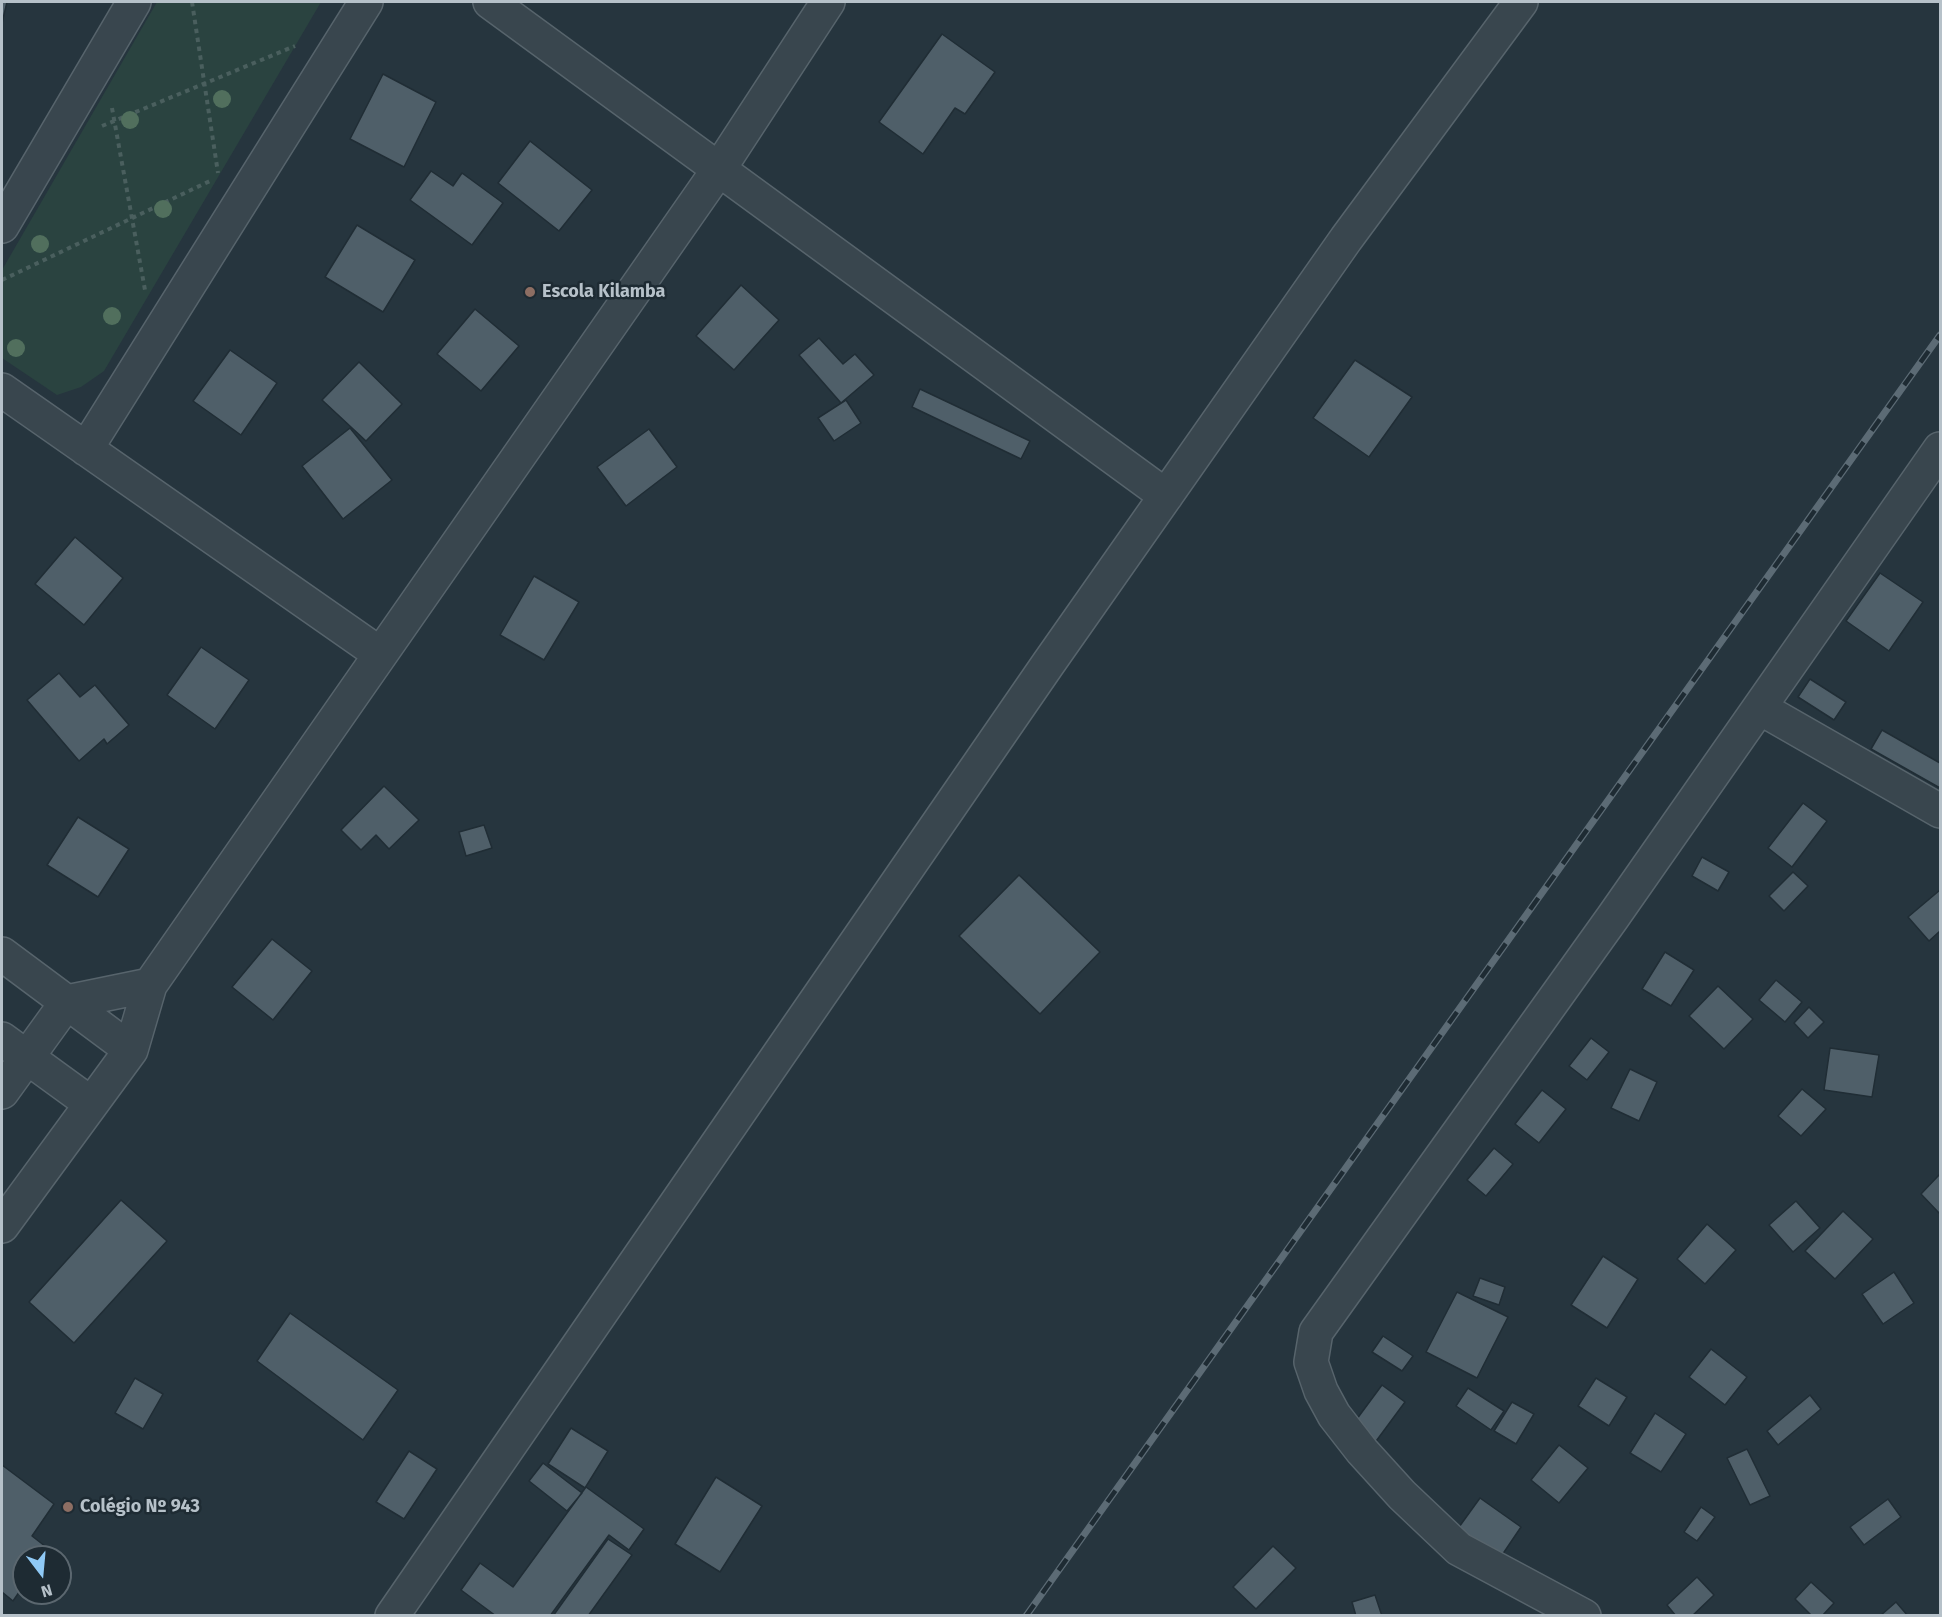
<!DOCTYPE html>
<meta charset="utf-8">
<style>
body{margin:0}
#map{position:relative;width:1942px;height:1617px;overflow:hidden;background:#26353e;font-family:"Fira Sans",sans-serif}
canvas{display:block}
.frame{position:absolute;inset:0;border:3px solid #b6c1c9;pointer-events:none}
.north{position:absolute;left:12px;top:1545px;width:60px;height:60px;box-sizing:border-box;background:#1e2b33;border:2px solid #5b676f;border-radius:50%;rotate:164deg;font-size:16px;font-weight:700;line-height:24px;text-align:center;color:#b6c1c9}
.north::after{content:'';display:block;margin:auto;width:21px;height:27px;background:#8fc9f5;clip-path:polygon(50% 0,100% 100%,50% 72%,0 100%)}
</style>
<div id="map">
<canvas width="1942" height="1617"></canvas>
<div class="frame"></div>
<div class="north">N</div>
</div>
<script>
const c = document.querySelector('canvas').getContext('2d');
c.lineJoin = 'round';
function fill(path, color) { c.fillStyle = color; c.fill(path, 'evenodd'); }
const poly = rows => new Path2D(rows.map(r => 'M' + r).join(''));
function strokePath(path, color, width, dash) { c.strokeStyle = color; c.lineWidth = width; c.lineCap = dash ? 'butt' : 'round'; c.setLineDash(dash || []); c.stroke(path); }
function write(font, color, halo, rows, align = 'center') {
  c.font = font + ' "Fira Sans",sans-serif'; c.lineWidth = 5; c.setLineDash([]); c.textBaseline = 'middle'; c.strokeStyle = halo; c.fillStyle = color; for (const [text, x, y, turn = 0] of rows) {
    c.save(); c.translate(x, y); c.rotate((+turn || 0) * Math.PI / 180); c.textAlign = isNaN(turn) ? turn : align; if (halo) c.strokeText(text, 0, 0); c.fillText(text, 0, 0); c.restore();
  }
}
const green = poly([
 [157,2,321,2,104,371,81,387,57,395,2,358,2,270]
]);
const building = poly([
 [2,2,7,2,2,23,2,2],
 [942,34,995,72,965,114,955,108,923,154,879,122,942,34],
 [383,74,436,102,404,167,350,139,383,74],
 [530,141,592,190,559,231,498,183,530,141],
 [431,171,453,186,462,173,503,203,472,245,410,200,431,171],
 [357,225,415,260,383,312,325,277,357,225],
 [741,285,779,320,734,370,696,336,741,285],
 [475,309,519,346,481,391,437,354,475,309],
 [819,338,843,364,855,354,874,375,841,403,799,355,819,338],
 [230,350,277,383,241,435,193,401,230,350],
 [1355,360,1412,397,1369,457,1313,418,1355,360],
 [359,362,402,404,366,441,322,400,359,362],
 [920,389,1030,441,1021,459,912,407,920,389],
 [846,400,861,423,834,441,818,418,846,400],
 [350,428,392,480,343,519,302,466,350,428],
 [649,429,677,467,626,506,597,467,649,429],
 [75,537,123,578,84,625,35,584,75,537],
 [1880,573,1923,602,1889,651,1846,621,1880,573],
 [534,576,579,602,544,660,500,635,534,576],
 [201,647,249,680,215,729,167,695,201,647],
 [59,673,80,697,95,685,129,725,107,744,104,739,79,761,27,700,59,673],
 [1810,679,1846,702,1834,720,1798,697,1810,679],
 [1882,730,1940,763,1940,788,1871,749,1882,730],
 [384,786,419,820,389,849,376,835,361,850,341,830,384,786],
 [1803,803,1827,821,1792,867,1768,848,1803,803],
 [78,817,129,849,98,897,47,865,78,817],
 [484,825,492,848,466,856,459,832,484,825],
 [1702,857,1729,872,1718,891,1692,876,1702,857],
 [1793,872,1808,886,1784,911,1769,896,1793,872],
 [1019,875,1100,952,1040,1014,959,936,1019,875],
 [1940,890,1940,931,1929,941,1908,917,1940,890],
 [272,939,312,971,273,1020,232,987,272,939],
 [1665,952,1694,970,1671,1006,1642,989,1665,952],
 [1776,980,1802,1002,1785,1022,1759,1000,1776,980],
 [1718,986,1753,1019,1724,1049,1689,1016,1718,986],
 [1809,1007,1824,1022,1808,1038,1794,1023,1809,1007],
 [1591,1038,1609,1052,1587,1080,1569,1066,1591,1038],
 [1830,1048,1879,1055,1872,1097,1824,1090,1830,1048],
 [1630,1069,1657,1082,1639,1121,1611,1108,1630,1069],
 [1802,1089,1826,1109,1801,1136,1778,1116,1802,1089],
 [1542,1090,1566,1109,1539,1143,1515,1124,1542,1090],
 [1494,1148,1513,1164,1486,1196,1467,1180,1494,1148],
 [1940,1174,1940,1214,1921,1194,1940,1174],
 [121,1200,167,1241,74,1343,29,1302,121,1200],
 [1796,1201,1820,1228,1793,1252,1769,1225,1796,1201],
 [1843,1211,1873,1239,1835,1279,1805,1251,1843,1211],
 [1707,1224,1736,1250,1705,1284,1677,1259,1707,1224],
 [1603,1256,1638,1279,1607,1328,1571,1305,1603,1256],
 [1894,1272,1914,1303,1883,1324,1862,1294,1894,1272],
 [1480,1278,1505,1287,1499,1305,1473,1296,1480,1278],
 [1457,1292,1508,1317,1477,1378,1426,1352,1457,1292],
 [290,1313,398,1390,363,1440,257,1361,290,1313],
 [1383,1336,1413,1356,1402,1371,1372,1352,1383,1336],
 [1711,1349,1747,1377,1725,1405,1689,1377,1711,1349],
 [135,1378,163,1394,143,1429,115,1413,135,1378],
 [1596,1378,1627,1397,1609,1426,1578,1406,1596,1378],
 [1382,1385,1405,1402,1371,1448,1348,1431,1382,1385],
 [1468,1388,1504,1411,1491,1430,1456,1406,1468,1388],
 [1810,1395,1821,1409,1778,1445,1767,1431,1810,1395],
 [1512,1402,1534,1414,1516,1444,1494,1431,1512,1402],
 [1655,1413,1686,1434,1661,1472,1630,1453,1655,1413],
 [571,1428,608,1451,585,1488,548,1464,571,1428],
 [1559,1445,1588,1468,1559,1503,1531,1480,1559,1445],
 [1747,1449,1770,1496,1750,1505,1727,1458,1747,1449],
 [409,1451,437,1469,404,1519,376,1502,409,1451],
 [543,1463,582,1493,567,1511,529,1481,543,1463],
 [2,1465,54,1504,32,1536,50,1550,45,1557,24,1557,24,1585,13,1601,2,1592,2,1465],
 [716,1477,762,1506,720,1572,675,1544,716,1477],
 [586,1487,644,1529,629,1550,609,1535,550,1616,496,1616,461,1590,480,1563,513,1587,586,1487],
 [1480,1498,1521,1527,1496,1564,1454,1534,1480,1498],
 [1888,1499,1901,1517,1864,1545,1850,1527,1888,1499],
 [1701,1507,1715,1517,1697,1541,1684,1532,1701,1507],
 [608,1539,632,1555,588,1616,553,1616,608,1539],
 [1273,1546,1296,1568,1256,1609,1233,1587,1273,1546],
 [1697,1577,1714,1595,1692,1616,1676,1616,1667,1605,1697,1577],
 [1811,1582,1834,1603,1822,1616,1812,1616,1795,1599,1811,1582],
 [1375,1595,1382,1616,1356,1616,1352,1602,1375,1595],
 [1896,1602,1908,1616,1880,1616,1896,1602]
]);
const path = poly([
 [192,2,218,173],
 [112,108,145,290],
 [102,126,295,46],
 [2,280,212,180]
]);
const minor = poly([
 [490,2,1166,496],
 [2,226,134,2],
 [2,390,380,654],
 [86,449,366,2],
 [1760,708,1940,811],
 [2,954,131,1050],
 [2,1039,90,1103],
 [2,1092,67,1002,150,985],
 [2,1226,131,1050,150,985,719,169,828,2],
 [392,1616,1048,664,1346,239,1521,2],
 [1584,1616,1459,1549,1402,1495,1362,1451,1334,1415,1321,1391,1311,1362,1316,1332,1613,917,1940,449]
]);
const rail = poly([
 [1026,1616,1940,335]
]);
const trees = [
 [222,99],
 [130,120],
 [163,209],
 [40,244],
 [112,316],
 [16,348]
];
const markers = [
 [530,292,6,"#8d6e63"],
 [68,1507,6,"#8d6e63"]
];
const poiNames = [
 ["Escola Kilamba",542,292],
 ["Colégio Nº 943",80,1507]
];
fill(green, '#2a4340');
fill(building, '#4f5f69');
strokePath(building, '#202d35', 1.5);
strokePath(minor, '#57646c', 36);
strokePath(path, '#4a5f5e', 4, [4.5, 4.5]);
strokePath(minor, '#39464e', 33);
strokePath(rail, '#5c6b75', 7);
strokePath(rail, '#1e2b33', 4.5, [14]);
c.fillStyle = '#516f5d';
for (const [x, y] of trees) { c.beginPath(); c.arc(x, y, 9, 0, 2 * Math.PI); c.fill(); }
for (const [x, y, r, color] of markers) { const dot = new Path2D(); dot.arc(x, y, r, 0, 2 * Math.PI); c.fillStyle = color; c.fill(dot); strokePath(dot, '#1e2b33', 2); }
write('bold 18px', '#b6c1c9', '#1e2b33', poiNames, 'left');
</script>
